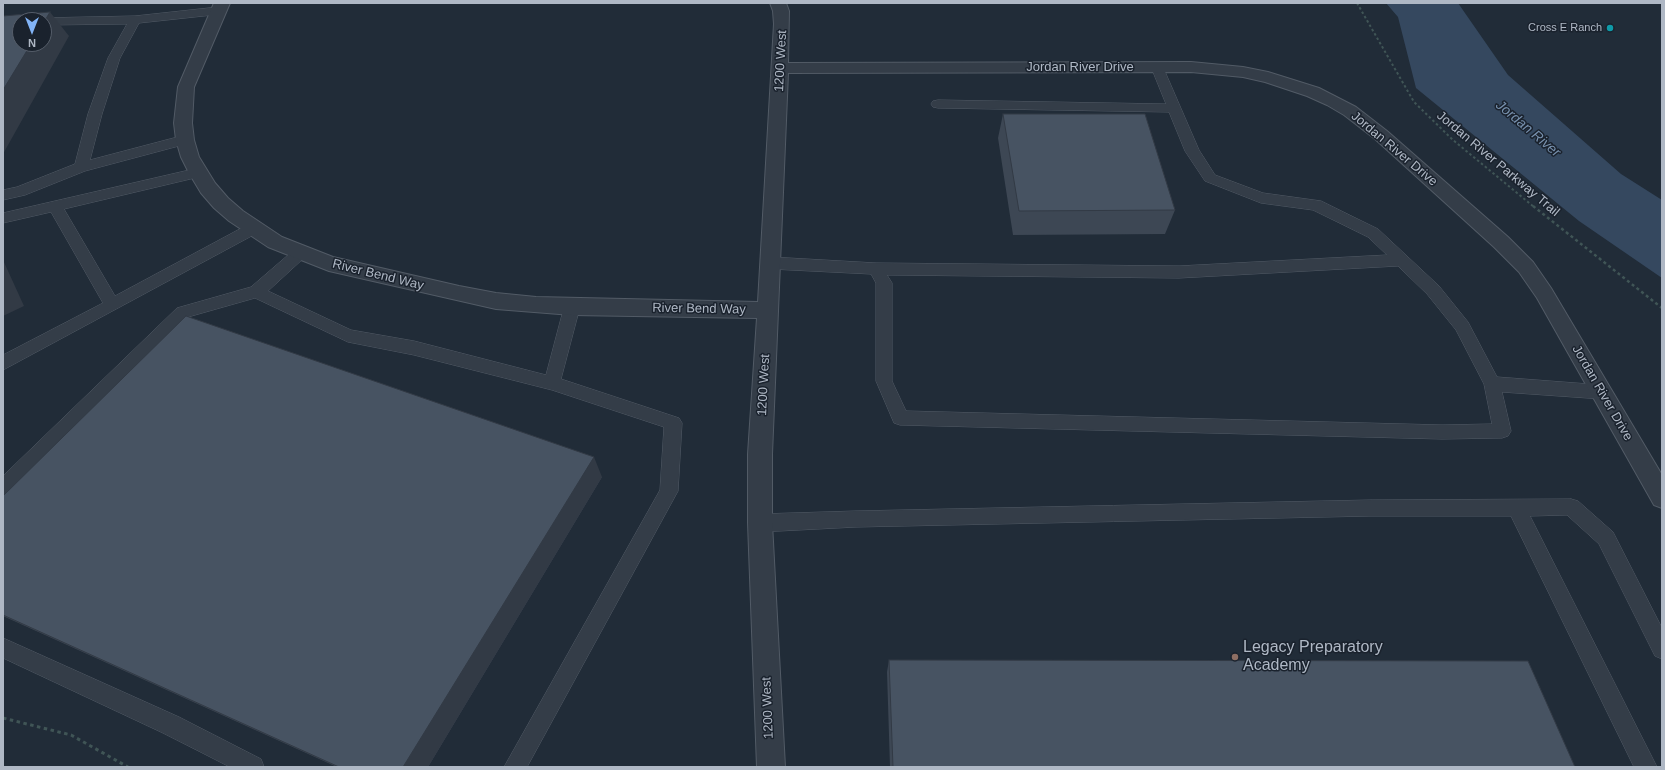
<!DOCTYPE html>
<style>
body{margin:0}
#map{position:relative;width:1665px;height:770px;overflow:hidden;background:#212c38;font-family:Arial,sans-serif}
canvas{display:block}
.frame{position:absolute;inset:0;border:4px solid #afb8c5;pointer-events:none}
.north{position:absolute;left:12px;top:12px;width:40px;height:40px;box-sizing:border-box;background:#1a222d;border:1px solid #565e6a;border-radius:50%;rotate:180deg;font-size:11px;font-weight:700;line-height:16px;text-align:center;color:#afb8c5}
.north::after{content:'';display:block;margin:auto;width:14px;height:18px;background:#82b4f7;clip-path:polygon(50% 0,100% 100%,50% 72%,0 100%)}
</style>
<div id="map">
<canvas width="1665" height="770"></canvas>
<div class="frame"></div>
<div class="north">N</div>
</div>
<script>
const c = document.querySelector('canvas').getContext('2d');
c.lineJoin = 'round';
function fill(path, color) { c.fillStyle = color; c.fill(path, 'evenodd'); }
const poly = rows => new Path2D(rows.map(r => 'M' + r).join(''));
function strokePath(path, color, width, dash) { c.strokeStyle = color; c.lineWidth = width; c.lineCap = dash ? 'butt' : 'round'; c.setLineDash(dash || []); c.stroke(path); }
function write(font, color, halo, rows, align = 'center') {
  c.font = font + ' Arial,sans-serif'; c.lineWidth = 3; c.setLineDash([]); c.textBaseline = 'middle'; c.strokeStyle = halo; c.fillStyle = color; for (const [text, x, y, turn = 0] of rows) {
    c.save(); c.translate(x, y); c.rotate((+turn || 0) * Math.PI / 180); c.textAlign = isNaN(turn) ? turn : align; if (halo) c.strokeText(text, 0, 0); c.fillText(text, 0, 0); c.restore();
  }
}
const water = poly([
 [1386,3,1458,3,1508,75,1621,174,1662,200,1662,278,1579,221,1416,88,1398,17]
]);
const pathFar2 = poly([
 [1357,3,1414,102,1453,140,1534,207]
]);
const pathFar1 = poly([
 [1533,206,1662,308]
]);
const path = poly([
 [3,718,71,735,128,767]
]);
const service = poly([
 [218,7,222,8,224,11,222,14,139,23,120,58,102,114,90,160,185,135,190,137,192,140,190,143,85,171,25,195,3,200,3,190,17,187,75,164,88,114,108,58,127,24,44,25,44,20,39,20,40,18,135,16,218,7],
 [1157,63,1162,64,1163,67,1199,150,1215,175,1263,193,1321,201,1378,229,1439,286,1468,322,1497,377,1602,385,1608,387,1611,392,1608,397,1602,399,1502,392,1511,431,1508,436,1502,438,1442,439,900,425,894,423,876,381,876,283,871,274,771,269,766,267,763,263,766,259,771,257,876,263,1179,266,1387,255,1368,237,1313,210,1261,203,1205,181,1185,151,1169,112,938,108,933,107,931,104,933,101,938,100,1166,104,1151,67,1152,64,1157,63],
 [1398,266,1427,294,1456,330,1484,384,1492,424,1442,425,906,411,892,381,892,283,887,275,1179,278,1398,266],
 [198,168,203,170,205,173,203,176,64,209,115,296,249,224,254,223,259,224,261,228,259,232,3,370,3,355,103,303,51,212,3,223,3,213,198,168],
 [300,247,305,249,308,253,305,257,268,291,351,330,414,341,546,375,564,307,566,303,572,301,578,303,580,307,561,379,679,418,682,423,678,491,527,767,504,767,660,490,664,427,552,390,414,355,348,342,255,298,188,317,9,494,3,496,3,476,177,308,251,287,295,249,300,247],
 [1571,499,1578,501,1613,532,1662,628,1662,659,1655,656,1599,544,1567,515,1530,516,1657,767,1634,767,1511,516,1371,516,856,527,760,532,753,529,751,523,753,517,760,514,856,511,1371,500,1571,499],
 [3,638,179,717,261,759,264,767,230,767,163,733,3,658,3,638]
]);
const minor = poly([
 [214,3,230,3,194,87,192,123,194,140,199,157,215,183,228,198,243,211,282,237,333,257,459,286,496,293,536,297,758,302,774,24,773,11,770,3,786,3,789,11,788,63,1191,62,1243,67,1268,72,1319,88,1356,107,1387,131,1508,237,1533,262,1551,288,1662,475,1662,508,1654,505,1537,298,1519,272,1494,247,1375,139,1344,115,1327,105,1307,96,1265,82,1243,77,1191,72,788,73,772,454,772,523,785,767,757,767,748,523,748,454,757,318,572,315,496,309,329,271,268,247,229,221,214,208,201,193,189,173,181,157,176,140,174,123,178,87,214,3]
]);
const wall = poly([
 [1003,114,1175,210,1165,234,1013,235,998,138],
 [602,477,428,767,337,767,3,616,3,496],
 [889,660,1575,767,890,767,887,672]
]);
const shadedWall = poly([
 [50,12,69,36,3,154,3,90,31,44,44,44,44,22],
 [3,260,24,306,3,316],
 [594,457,602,477,428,767,403,767]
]);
const building = poly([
 [50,12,44,22,44,20,20,20,20,44,31,44,3,90,3,16,50,12],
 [1003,114,1145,114,1175,210,1019,211,1003,114],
 [186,316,594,457,403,767,339,767,3,615,3,496,186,316],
 [889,660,1528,661,1575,767,893,767,889,660]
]);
const markers = [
 [1610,28,4,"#0f9aa8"],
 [1235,657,4,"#8d6e63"]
];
const farPoinames = [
 ["Cross E Ranch",1602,28]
];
const streetNames = [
 ["1200 West",781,61,-87],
 ["Jordan River Drive",1080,67],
 ["Jordan River Drive",1394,149,40],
 ["Jordan River Parkway Trail",1498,164,40],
 ["River Bend Way",378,275,14],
 ["River Bend Way",699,309,1],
 ["1200 West",764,385,-87],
 ["Jordan River Drive",1602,393,60],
 ["1200 West",768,708,-92]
];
const waterNames = [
 ["Jordan River",1528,129,40]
];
const nearPoinames = [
 ["Legacy Preparatory",1243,648],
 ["Academy",1243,666]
];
fill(water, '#35485f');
strokePath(service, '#525b66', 1);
strokePath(minor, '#525b66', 2);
strokePath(pathFar2, '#405556', 2, [2.5, 2.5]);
strokePath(pathFar1, '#405556', 2.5, [3, 3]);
strokePath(path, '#405556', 3, [3.5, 3.5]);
fill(service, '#343d48');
fill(minor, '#343d48');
fill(wall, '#3d4754');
fill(shadedWall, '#323a45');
fill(building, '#475362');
strokePath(building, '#323a45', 1);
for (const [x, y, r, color] of markers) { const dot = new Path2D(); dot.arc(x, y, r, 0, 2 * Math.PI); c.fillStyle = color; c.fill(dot); strokePath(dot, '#1a222d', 1.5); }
write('11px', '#afb8c5', '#1a222d', farPoinames, 'right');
write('13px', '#afb8c5', '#1a222d', streetNames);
write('italic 14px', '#7790ad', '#1a222d', waterNames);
write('16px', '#afb8c5', '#1a222d', nearPoinames, 'left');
</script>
